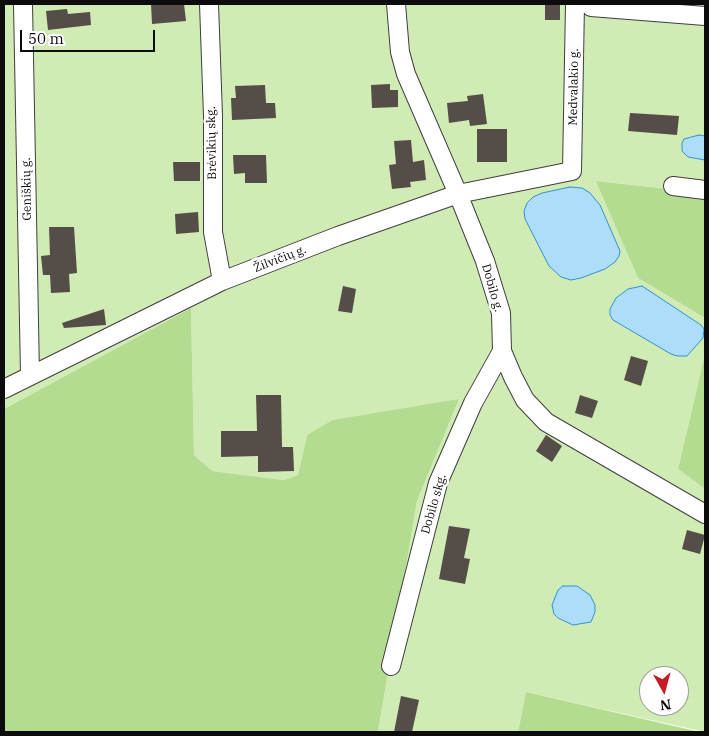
<!DOCTYPE html>
<meta charset="utf-8">
<style>
body{margin:0}
#map{position:relative;width:709px;height:736px;overflow:hidden;background:#fffbeb;font-family:"IBM Plex Serif",serif}
canvas{display:block}
.frame{position:absolute;inset:0;border:5px solid #0c0c0c;pointer-events:none}
.north{position:absolute;left:639px;top:666px;width:50px;height:50px;box-sizing:border-box;background:#fff;border:1px solid #9e9e9e;border-radius:50%;rotate:173deg;font-size:14px;font-weight:700;line-height:20px;text-align:center;color:#0c0c0c}
.north::after{content:'';display:block;margin:auto;width:18px;height:22px;background:#c21e26;clip-path:polygon(50% 0,100% 100%,50% 72%,0 100%)}
.scale{position:absolute;left:20px;top:30px;width:135px;height:22px;box-sizing:border-box;border:2px solid #0c0c0c;border-top:0;padding-left:6px;font-size:15px;line-height:18px;white-space:nowrap;color:#0c0c0c;-webkit-text-stroke:4px #fff;paint-order:stroke}
</style>
<div id="map">
<canvas width="709" height="736"></canvas>
<div class="frame"></div>
<div class="north">N</div>
<div class="scale">50 m</div>
</div>
<script>
const c = document.querySelector('canvas').getContext('2d');
c.lineJoin = 'round';
function fill(path, color) { c.fillStyle = color; c.fill(path, 'evenodd'); }
const poly = rows => new Path2D(rows.map(r => 'M' + r).join(''));
function strokePath(path, color, width, dash) { c.strokeStyle = color; c.lineWidth = width; c.lineCap = dash ? 'butt' : 'round'; c.setLineDash(dash || []); c.stroke(path); }
function write(font, color, halo, rows, align = 'center') {
  c.font = font + ' "IBM Plex Serif",serif'; c.lineWidth = 5; c.setLineDash([]); c.textBaseline = 'middle'; c.strokeStyle = halo; c.fillStyle = color; for (const [text, x, y, turn = 0] of rows) {
    c.save(); c.translate(x, y); c.rotate((+turn || 0) * Math.PI / 180); c.textAlign = isNaN(turn) ? turn : align; if (halo) c.strokeText(text, 0, 0); c.fillText(text, 0, 0); c.restore();
  }
}
const green = poly([
 [4,4,705,4,705,193,597,181,638,278,705,318,705,354,678,469,705,489,705,732,526,692,518,732,378,732,417,501,459,399,307,435,298,475,284,480,212,471,194,455,191,308,4,409],
 [649,676,679,676,679,706,649,706]
]);
const forest = poly([
 [596,181,705,193,705,318,638,278],
 [191,308,194,455,212,471,284,480,298,475,307,435,333,420,459,399,417,501,378,732,4,732,4,409],
 [705,354,705,489,678,469],
 [526,692,700,732,518,732]
]);
const water = poly([
 [699,135,705,136,705,160,688,157,682,151,682,143,684,139,699,135],
 [570,187,582,188,590,193,600,205,620,251,619,256,615,262,605,269,581,278,571,280,561,277,549,266,525,219,524,211,527,203,533,197,542,193,570,187],
 [642,286,701,325,704,329,703,338,687,356,677,356,671,354,613,320,610,315,610,309,616,298,628,289,642,286],
 [563,586,577,586,590,595,595,605,595,612,591,622,573,625,558,618,554,614,552,605,558,590,563,586]
]);
const building = poly([
 [151,4,184,4,186,21,152,24],
 [545,4,560,4,560,20,545,20],
 [67,9,68,14,90,12,91,25,48,30,46,11],
 [390,84,390,90,398,90,398,107,372,108,371,85],
 [265,85,266,103,275,103,276,118,232,120,231,98,236,98,235,86],
 [483,94,487,124,470,126,469,120,449,123,447,103,468,101,467,96],
 [630,113,679,116,677,135,628,131],
 [477,129,507,129,507,162,477,162],
 [411,140,413,162,424,160,426,180,410,182,411,187,392,189,389,165,396,164,394,141],
 [233,155,266,155,267,183,245,183,245,173,234,174],
 [173,162,200,162,200,181,174,181],
 [198,212,199,232,176,234,175,214],
 [49,227,74,227,77,273,69,274,70,292,51,293,50,275,43,275,41,256,50,255],
 [343,286,356,289,352,313,338,311],
 [104,309,106,325,64,328,62,323],
 [631,356,648,361,641,386,624,380],
 [256,395,281,395,282,447,293,447,294,471,258,472,258,456,221,457,221,431,257,431],
 [580,395,598,401,592,418,575,413],
 [546,435,562,446,552,462,536,451],
 [449,526,470,529,464,558,470,559,465,584,439,579],
 [687,530,705,535,700,554,682,549],
 [401,696,419,700,412,732,394,732]
]);
const minor = poly([
 [23,4,30,375],
 [209,4,213,116,213,232,222,281],
 [396,4,400,52,406,74,458,194,485,261,501,313,502,351,513,377,525,400,546,422,705,514],
 [591,7,705,16],
 [673,186,705,190],
 [4,389,222,281,338,236,458,194,572,171,575,4],
 [391,666,438,483,473,403,502,351]
]);
const streetNames = [
 ["Medvalakio g.",574,87,-89],
 ["Brėvikių skg.",212,143,-91],
 ["Geniškių g.",27,189,-91],
 ["Žilvičių g.",280,259,-21],
 ["Dobilo g.",492,288,74],
 ["Dobilo skg.",434,504,-74]
];
fill(green, '#d0ebb3');
fill(forest, '#b3dc91');
fill(water, '#adddf9');
strokePath(water, '#3093d4', 1);
fill(building, '#554d48');
strokePath(minor, '#3f3f3f', 20);
strokePath(minor, '#fff', 18);
write('12px', '#0c0c0c', '#fff', streetNames);
</script>
